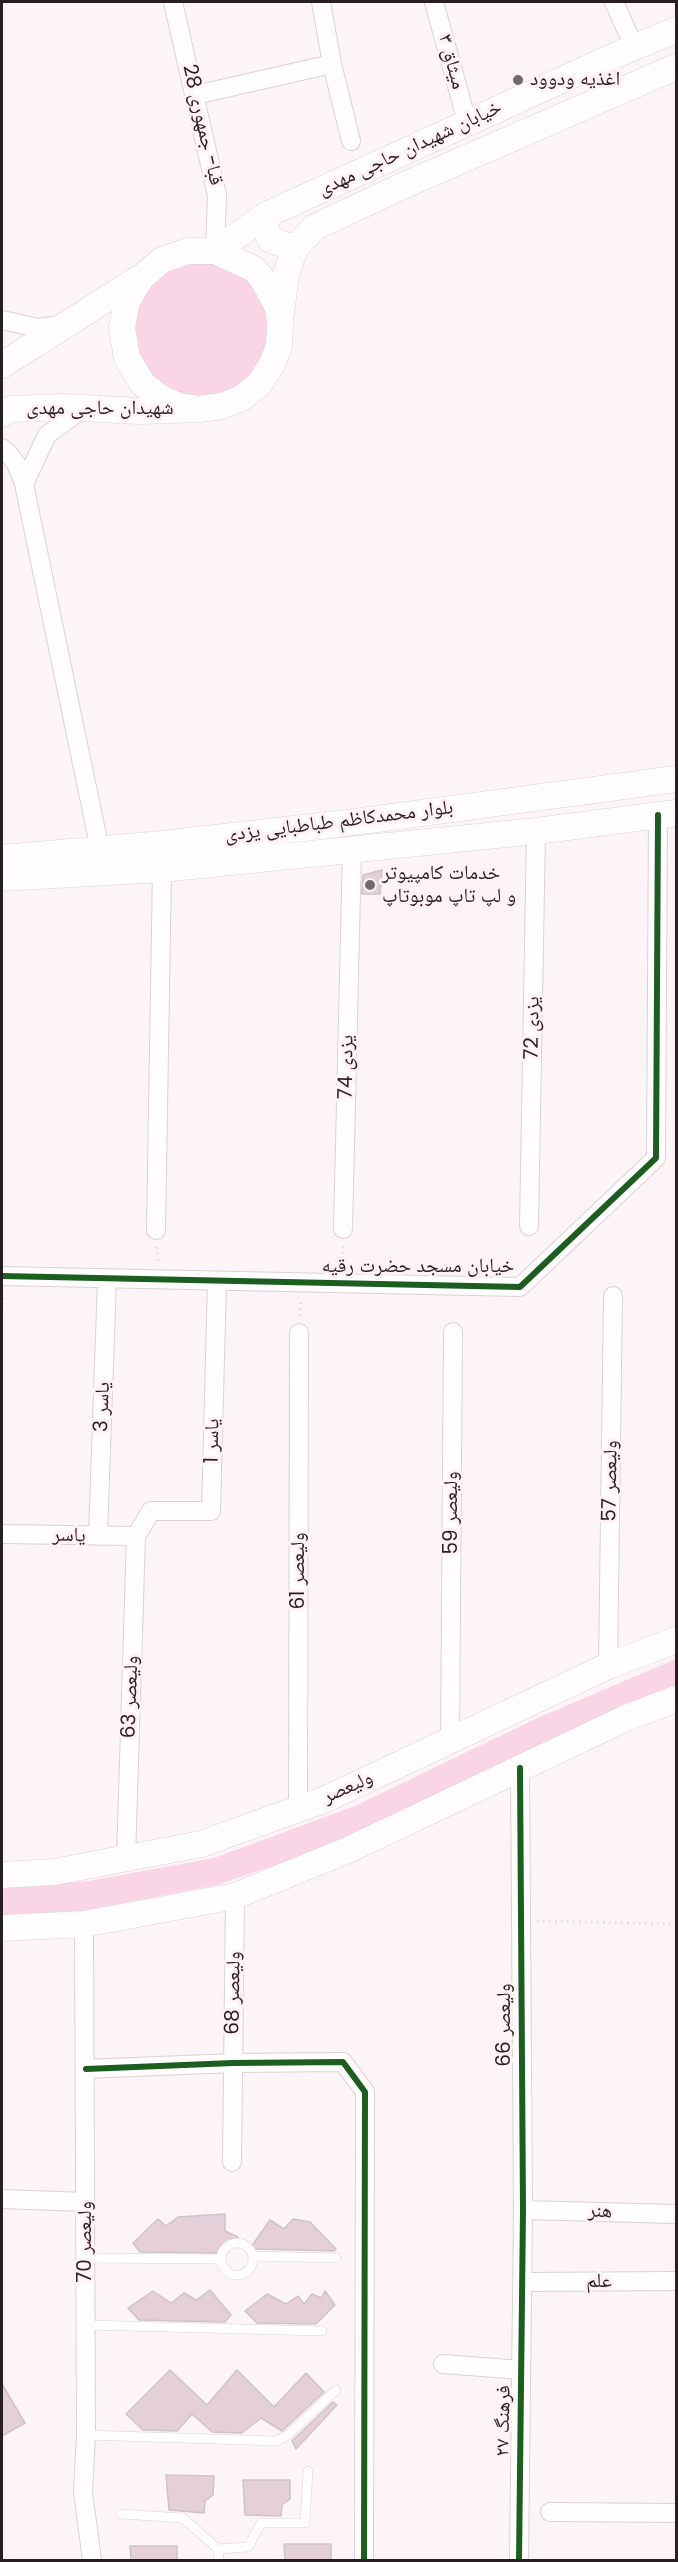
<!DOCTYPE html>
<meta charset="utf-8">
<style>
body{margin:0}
#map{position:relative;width:678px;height:2562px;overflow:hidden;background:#fcf4f7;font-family:Poppins,sans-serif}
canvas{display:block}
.frame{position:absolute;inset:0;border:3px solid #291e23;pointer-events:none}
</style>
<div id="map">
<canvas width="678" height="2562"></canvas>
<div class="frame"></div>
</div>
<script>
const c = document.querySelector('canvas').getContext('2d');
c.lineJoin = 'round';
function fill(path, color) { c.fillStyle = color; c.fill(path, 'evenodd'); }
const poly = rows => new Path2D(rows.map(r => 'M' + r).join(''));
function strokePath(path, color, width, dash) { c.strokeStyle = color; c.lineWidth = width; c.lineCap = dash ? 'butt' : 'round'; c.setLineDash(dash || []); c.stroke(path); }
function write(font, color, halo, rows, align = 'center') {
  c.font = font + ' Poppins,"Noto Naskh Arabic",sans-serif'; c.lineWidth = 6; c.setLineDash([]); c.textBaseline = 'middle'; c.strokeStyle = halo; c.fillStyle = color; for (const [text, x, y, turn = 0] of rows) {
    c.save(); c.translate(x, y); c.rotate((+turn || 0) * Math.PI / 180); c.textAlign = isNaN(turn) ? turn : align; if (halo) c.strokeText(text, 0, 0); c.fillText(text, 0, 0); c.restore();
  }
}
const green = poly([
 [203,257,249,275,273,326,254,378,227,396,183,398,153,384,130,349,141,278],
 [676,1659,676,1689,327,1847,217,1885,81,1911,2,1917,2,1888,89,1881,214,1858,355,1806,533,1720]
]);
const building = poly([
 [382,870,380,894,362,894,363,875,382,870],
 [225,2214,225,2231,238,2237,223,2253,140,2252,133,2243,158,2219,166,2226,178,2217,225,2214],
 [293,2219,310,2222,336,2249,334,2251,253,2249,251,2247,270,2220,284,2229,293,2219],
 [210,2290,231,2315,225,2322,139,2320,128,2308,153,2291,171,2303,184,2293,196,2300,210,2290],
 [325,2291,335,2305,316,2324,257,2323,245,2311,267,2294,286,2304,298,2296,304,2304,312,2294,321,2298,325,2291],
 [170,2370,207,2405,237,2370,274,2407,306,2373,324,2392,282,2431,261,2418,242,2433,212,2432,192,2414,177,2431,143,2430,126,2414,170,2370],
 [2,2384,25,2423,2,2436,2,2384],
 [333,2402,337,2405,296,2449,292,2441,333,2402],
 [166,2475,214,2476,213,2495,205,2501,204,2513,169,2510,166,2475],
 [243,2480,290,2480,290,2499,282,2505,281,2516,245,2515,243,2480],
 [284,2544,331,2544,331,2560,285,2560,284,2544],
 [130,2546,177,2546,177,2560,131,2560,130,2546]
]);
const path = poly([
 [343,1246,343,1267],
 [157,1247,158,1261],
 [2,1311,3,1292],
 [300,1316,301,1299],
 [537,1921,676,1924]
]);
const lane = poly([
 '221 2259a16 16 0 1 1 32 0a16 16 0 1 1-32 0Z',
 [253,2256,336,2258],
 [85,2258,221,2259],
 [86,2325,322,2331],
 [86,2435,276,2441,288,2435,336,2390],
 [121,2514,183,2518,218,2549,219,2560],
 [218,2549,248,2547,261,2523,305,2523,308,2471]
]);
const street = poly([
 [173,2,217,195,215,251],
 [321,2,332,64,351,141],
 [434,2,467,122],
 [614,2,634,47],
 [195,95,332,64],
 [2,320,38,328,61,325],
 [2,448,8,453,17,465,24,484,100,850],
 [24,484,47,435,84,408],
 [529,1226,536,831],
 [343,1229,352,850],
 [156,1230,162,869],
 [2,1276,520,1287,656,1158,658,815],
 [2,1534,136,1536],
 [98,1536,107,1278],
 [608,1666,613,1296],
 [450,1740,453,1332],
 [298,1809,299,1333],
 [126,1858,136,1536,151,1511,211,1511,217,1281],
 [84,1924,86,2435,83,2492,92,2560],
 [86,2069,233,2063,343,2062,365,2092,364,2560],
 [232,2162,235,1896],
 [2,2199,86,2202],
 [523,2210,676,2214],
 [522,2282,676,2281],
 [443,2364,521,2370],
 [550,2512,676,2513],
 [519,2560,523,2210,520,1768]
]);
const secondary = poly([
 [268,214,265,228,271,240,295,248],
 [215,251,268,214,634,47,676,30],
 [281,314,286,274,295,248,315,227,407,184,676,67],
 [2,365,138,279],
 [2,414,11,409,63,407,139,411,200,409,222,406,242,398,259,384,271,366,279,346,280,324,278,308,264,281,254,269,215,251,188,251,162,260,141,278,127,301,122,328,127,358,142,383,159,397,179,406,200,409],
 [2,858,162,844,347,823,676,779],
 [2,878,162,869,536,831,676,813],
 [2,1875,54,1872,201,1844,326,1799,608,1666,676,1640],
 [2,1928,84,1924,235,1896,348,1850,626,1718,676,1699]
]);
const cycleway = poly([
 [2,1276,520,1287,656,1158,658,815],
 [86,2069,233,2063,343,2062,365,2092,364,2560],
 [519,2560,523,2210,520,1768]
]);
const markers = [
 [518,80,6,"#73696d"],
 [370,885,6,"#73696d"]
];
const streetNames = [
 ["میثاق ۳",451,62,75],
 ["قبا- جمهوری 28",202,125,77],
 ["خیابان شهیدان حاجی مهدی",410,149,-25],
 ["شهیدان حاجی مهدی",100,409],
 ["بلوار محمدکاظم طباطبایی یزدی",339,822,-7],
 ["یزدی 72",533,1028,-89],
 ["یزدی 74",347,1067,-89],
 ["خیابان مسجد حضرت رقیه",418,1267],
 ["یاسر 3",103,1407,-88],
 ["یاسر 1",213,1441,-89],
 ["ولیعصر 57",611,1481,-89],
 ["ولیعصر 59",452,1513,-90],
 ["یاسر",69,1536,1],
 ["ولیعصر 61",299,1571,-90],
 ["ولیعصر 63",131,1697,-88],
 ["ولیعصر",348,1788,-24],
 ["ولیعصر 68",234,1993,-89],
 ["ولیعصر 66",505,2025,-90],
 ["هنر",600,2212,2],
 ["ولیعصر 70",86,2242,-90],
 ["علم",599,2282],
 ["فرهنگ ۲۷",504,2421,-89]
];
const poiNames = [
 ["اغذیه ودوود",530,80],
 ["خدمات کامپیوتر",382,874],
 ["و لپ تاپ موبوتاپ",382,897]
];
fill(green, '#fad5e5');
fill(building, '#e5cfd9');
strokePath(building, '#cec4c8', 1.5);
strokePath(lane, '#dcd1d5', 10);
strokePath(street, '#dcd1d5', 20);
strokePath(secondary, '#dcd1d5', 27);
strokePath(path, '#dedcdd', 3, [1.5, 4.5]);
strokePath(lane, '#fffdfe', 9);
strokePath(street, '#fffdfe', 18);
strokePath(secondary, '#fffdfe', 26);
strokePath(cycleway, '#1b5e20', 6);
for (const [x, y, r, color] of markers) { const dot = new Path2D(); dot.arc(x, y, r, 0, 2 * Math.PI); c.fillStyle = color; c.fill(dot); strokePath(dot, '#fff1f6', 2); }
write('20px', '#291e23', '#fff1f6', streetNames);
write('20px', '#291e23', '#fff1f6', poiNames, 'left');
</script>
